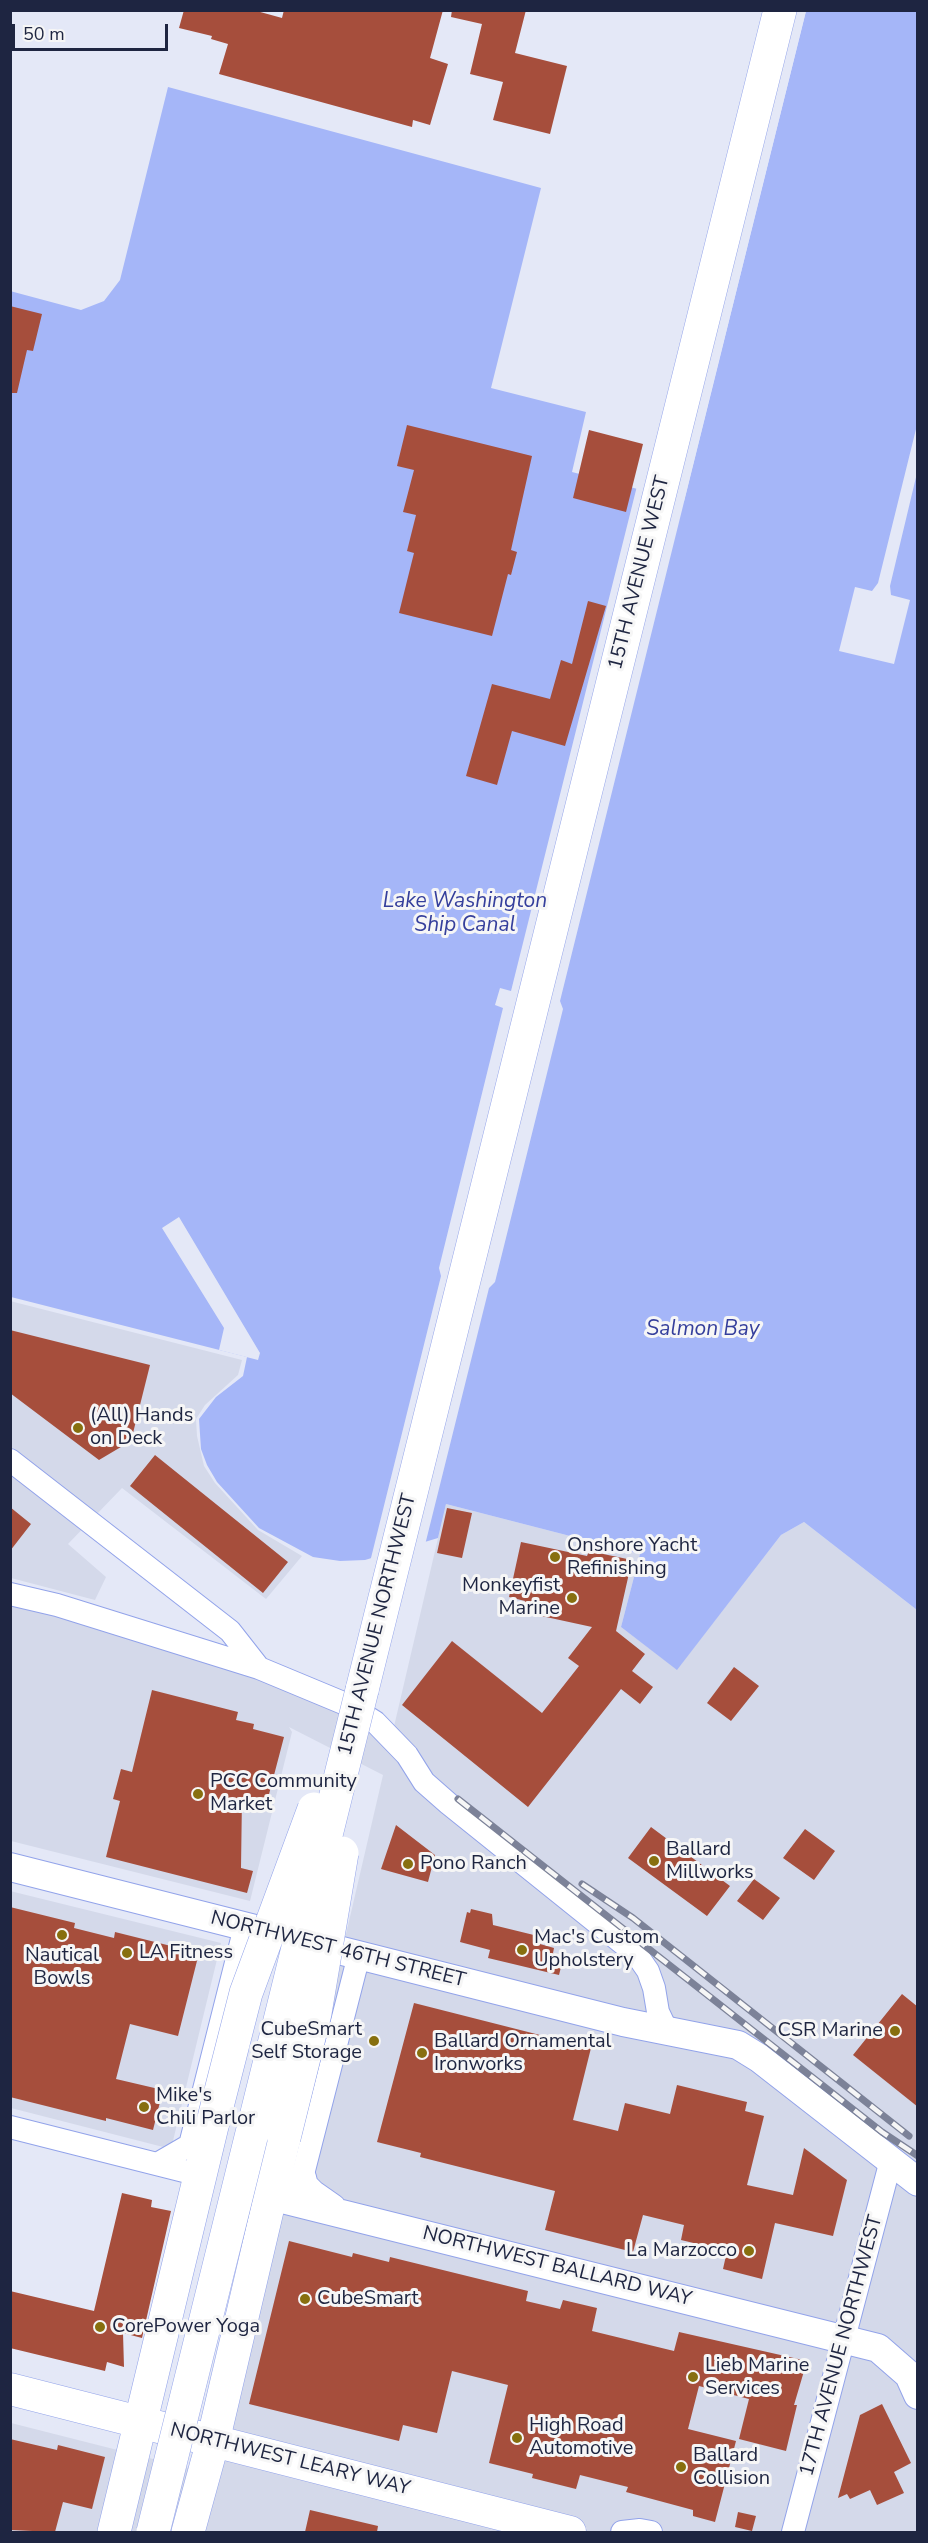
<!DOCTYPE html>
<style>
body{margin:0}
#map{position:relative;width:928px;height:2543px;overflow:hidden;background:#e4e8f7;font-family:"Nunito Sans",sans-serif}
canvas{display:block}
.frame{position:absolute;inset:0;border:12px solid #1e2541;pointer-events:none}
.scale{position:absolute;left:12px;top:24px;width:156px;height:27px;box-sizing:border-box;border:3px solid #1e2541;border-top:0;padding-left:8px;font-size:18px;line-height:21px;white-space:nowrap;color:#1e2541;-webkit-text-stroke:4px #f6f6f6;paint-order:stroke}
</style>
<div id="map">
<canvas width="928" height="2543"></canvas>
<div class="frame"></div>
<div class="scale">50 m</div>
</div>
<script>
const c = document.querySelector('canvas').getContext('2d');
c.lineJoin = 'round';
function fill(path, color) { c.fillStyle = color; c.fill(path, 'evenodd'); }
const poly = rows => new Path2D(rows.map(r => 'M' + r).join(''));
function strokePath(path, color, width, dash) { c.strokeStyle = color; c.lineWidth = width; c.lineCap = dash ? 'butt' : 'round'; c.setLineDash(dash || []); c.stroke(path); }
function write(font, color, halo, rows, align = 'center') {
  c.font = font + ' "Nunito Sans",sans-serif'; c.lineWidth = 6; c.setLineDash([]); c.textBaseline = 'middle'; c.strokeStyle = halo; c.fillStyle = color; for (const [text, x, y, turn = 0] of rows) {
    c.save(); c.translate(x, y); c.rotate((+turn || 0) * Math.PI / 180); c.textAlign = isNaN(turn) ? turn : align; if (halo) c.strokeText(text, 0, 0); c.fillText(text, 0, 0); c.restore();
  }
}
const built = poly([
 [10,1301,242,1360,238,1375,205,1405,196,1419,197,1436,204,1466,215,1483,258,1530,302,1556,266,1599,122,1488,68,1544,106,1577,95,1600,11,1578],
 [446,1504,640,1554,621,1627,677,1669,781,1535,804,1522,917,1610,917,2532,11,2532,11,2423,220,2476,383,1775,289,1727,292,1732,250,1901,11,1841,11,1599,192,1652,392,1735],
 [10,1891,221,1943,171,2149,11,2108]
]);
const water = poly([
 [806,11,917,11,917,1610,804,1522,781,1535,677,1670,621,1627,640,1554,446,1504,438,1538,365,1560,340,1561,313,1557,259,1528,217,1482,207,1465,201,1449,199,1419,216,1397,243,1376,247,1357,11,1297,10,291,81,310,104,301,120,280,168,87,541,188,491,388,586,412,572,472,684,501]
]);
const pier = poly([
 [803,10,806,11,560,1001,563,1009,495,1282,489,1288,425,1545,370,1562,441,1276,439,1268,503,1008,495,1005,500,988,511,991,637,486,682,497],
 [917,425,917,473,890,586,891,595,910,600,894,664,839,651,855,587,872,591,878,583],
 [179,1217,260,1353,258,1360,219,1350,224,1328,162,1228]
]);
const building = poly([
 [184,10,253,10,282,18,284,10,443,10,430,58,448,64,430,125,413,120,412,127,219,74,228,44,211,39,212,36,179,28],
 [452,10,526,10,515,53,567,66,550,134,493,120,503,82,470,74,482,24,451,17],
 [10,306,42,314,33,351,27,350,17,393,10,393],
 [407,425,532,456,511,550,517,552,511,575,508,574,492,636,399,613,414,553,407,551,416,515,403,512,414,470,397,466],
 [589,430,643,444,626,512,573,498],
 [588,601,606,606,565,746,512,731,497,785,466,776,492,684,550,699,561,660,572,664],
 [10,1330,150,1365,131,1441,99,1460,10,1393],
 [155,1455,288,1562,263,1593,130,1486],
 [10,1507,31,1524,10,1551],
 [447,1508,472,1513,462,1558,437,1553],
 [521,1542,587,1556,589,1551,632,1560,616,1631,645,1654,632,1671,653,1687,640,1704,621,1689,528,1807,402,1705,452,1641,542,1713,579,1666,568,1658,592,1627,523,1612,525,1601,509,1597],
 [734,1667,759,1686,731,1721,707,1703],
 [152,1690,238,1712,236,1720,254,1724,253,1729,284,1737,268,1798,242,1797,241,1868,253,1871,247,1893,106,1857,120,1801,113,1799,121,1769,132,1772],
 [396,1825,435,1855,428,1882,381,1869],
 [651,1827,730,1886,707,1916,628,1858],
 [805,1829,835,1851,814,1880,783,1858],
 [754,1879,780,1898,763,1920,737,1901],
 [10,1907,75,1923,74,1928,114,1938,115,1932,199,1953,178,2036,130,2024,116,2079,163,2090,153,2130,106,2118,106,2121,10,2097],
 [471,1909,492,1914,493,1925,542,1937,540,1944,554,1948,553,1953,564,1955,559,1975,488,1958,490,1950,460,1942,467,1912,470,1913],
 [902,1994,918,2007,918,2107,853,2055],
 [414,2003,591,2048,573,2120,618,2131,625,2103,670,2114,677,2085,747,2102,745,2111,764,2116,747,2185,793,2195,804,2148,847,2180,833,2236,775,2223,762,2279,723,2269,727,2251,681,2240,684,2225,643,2215,633,2252,545,2230,555,2191,420,2157,421,2153,377,2142],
 [122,2193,152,2200,151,2207,171,2211,142,2338,123,2333,124,2367,107,2362,105,2371,10,2348,10,2291,94,2311],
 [289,2241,352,2257,353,2253,389,2262,390,2257,528,2291,526,2301,560,2309,563,2300,597,2308,592,2331,674,2351,679,2332,807,2361,794,2405,797,2405,786,2451,739,2439,749,2399,699,2386,688,2429,736,2441,715,2522,693,2516,693,2510,626,2492,628,2487,580,2475,576,2489,532,2478,533,2474,489,2463,508,2385,452,2371,437,2433,403,2425,399,2441,249,2404],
 [882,2404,911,2463,894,2472,904,2493,877,2505,870,2490,850,2499,847,2494,838,2498,860,2415],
 [10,2439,57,2450,58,2445,105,2457,92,2509,63,2502,55,2532,10,2530],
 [310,2510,378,2526,377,2532,305,2532],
 [738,2512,756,2516,752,2531,735,2527]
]);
const minor = poly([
 [10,1460,230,1631,259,1668],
 [10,1594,57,1605,259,1668,348,1705,375,1722,407,1755,424,1782,449,1804,637,1955,648,1971,654,1988,658,2012,667,2031],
 [10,2127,200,2175],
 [159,2163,190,2145,245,1927],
 [287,2187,302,2178,359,1955],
 [622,2532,640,2530,651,2532],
 [793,2532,891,2160]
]);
const tertiary = poly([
 [10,1867,623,2022,738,2045,759,2058,918,2182],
 [302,2178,304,2186,312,2194,332,2208],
 [270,2196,878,2348,909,2375,918,2395]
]);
const secondary = poly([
 [10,2389,570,2532]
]);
const primary = poly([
 [362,1690,780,10],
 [114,2532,213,2122],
 [188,2532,213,2441,284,2138]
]);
const rail = poly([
 [458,1799,882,2132,918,2156],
 [582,1884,633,1918,909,2136]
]);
const primaryBridge = poly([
 [213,2122,246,1993,314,1809],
 [284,2138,315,2013,342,1853],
 [153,2532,362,1690]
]);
const markers = [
 [78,1428,6,"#876f0f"],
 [555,1557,6,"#876f0f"],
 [572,1598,6,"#876f0f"],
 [198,1794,6,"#876f0f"],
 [654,1861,6,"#876f0f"],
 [408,1864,6,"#876f0f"],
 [62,1935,6,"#876f0f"],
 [522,1950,6,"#876f0f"],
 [127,1953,6,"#876f0f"],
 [895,2031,6,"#876f0f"],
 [374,2041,6,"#876f0f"],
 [422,2053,6,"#876f0f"],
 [144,2107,6,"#876f0f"],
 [749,2251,6,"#876f0f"],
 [305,2299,6,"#876f0f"],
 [100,2327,6,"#876f0f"],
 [693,2377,6,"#876f0f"],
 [517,2438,6,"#876f0f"],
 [681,2467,6,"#876f0f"]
];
const streetNames = [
 ["15TH AVENUE WEST",640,573,-76],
 ["15TH AVENUE NORTHWEST",378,1625,-76],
 ["NORTHWEST 46TH STREET",338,1950,14],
 ["NORTHWEST BALLARD WAY",557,2267,14],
 ["17TH AVENUE NORTHWEST",842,2346,-75],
 ["NORTHWEST LEARY WAY",290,2460,14]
];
const poiNames = [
 ["(All) Hands",90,1416],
 ["on Deck",90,1439],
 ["Onshore Yacht",567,1546],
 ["Refinishing",567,1569],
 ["Monkeyfist",560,1586,"right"],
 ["Marine",560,1609,"right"],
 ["PCC Community",210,1782],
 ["Market",210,1805],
 ["Ballard",666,1850],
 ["Millworks",666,1873],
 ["Pono Ranch",420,1864],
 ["Mac's Custom",534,1938],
 ["Upholstery",534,1961],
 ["LA Fitness",139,1953],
 ["Nautical",62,1956,"center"],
 ["Bowls",62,1979,"center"],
 ["CubeSmart",362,2030,"right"],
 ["Self Storage",362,2053,"right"],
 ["CSR Marine",883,2031,"right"],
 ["Ballard Ornamental",434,2042],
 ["Ironworks",434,2065],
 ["Mike's",156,2096],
 ["Chili Parlor",156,2119],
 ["La Marzocco",737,2251,"right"],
 ["CubeSmart",317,2299],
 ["CorePower Yoga",112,2327],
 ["Lieb Marine",705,2366],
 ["Services",705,2389],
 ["High Road",529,2426],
 ["Automotive",529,2449],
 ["Ballard",693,2456],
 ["Collision",693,2479]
];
const waterNames = [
 ["Lake Washington",465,902],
 ["Ship Canal",465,926],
 ["Salmon Bay",703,1330]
];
fill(built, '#d4d9ea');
fill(water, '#a5b6f8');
fill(pier, '#e4e8f7');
fill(building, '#a64e3c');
strokePath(minor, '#92a3ea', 24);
strokePath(tertiary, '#92a3ea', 30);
strokePath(secondary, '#92a3ea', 33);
strokePath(primary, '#92a3ea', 34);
strokePath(minor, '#fff', 22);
strokePath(tertiary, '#fff', 28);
strokePath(secondary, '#fff', 32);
strokePath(primary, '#fff', 33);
strokePath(rail, '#7c8298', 7);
strokePath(rail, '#f6f6f6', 4.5, [14]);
strokePath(primaryBridge, '#92a3ea', 34, []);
strokePath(primaryBridge, '#fff', 33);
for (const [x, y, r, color] of markers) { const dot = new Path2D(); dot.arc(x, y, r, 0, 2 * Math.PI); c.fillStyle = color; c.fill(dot); strokePath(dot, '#f6f6f6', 2); }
write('20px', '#1e2541', '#f6f6f6', streetNames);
write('20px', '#1e2541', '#f6f6f6', poiNames, 'left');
write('italic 21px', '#353f9c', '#f6f6f6', waterNames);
</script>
